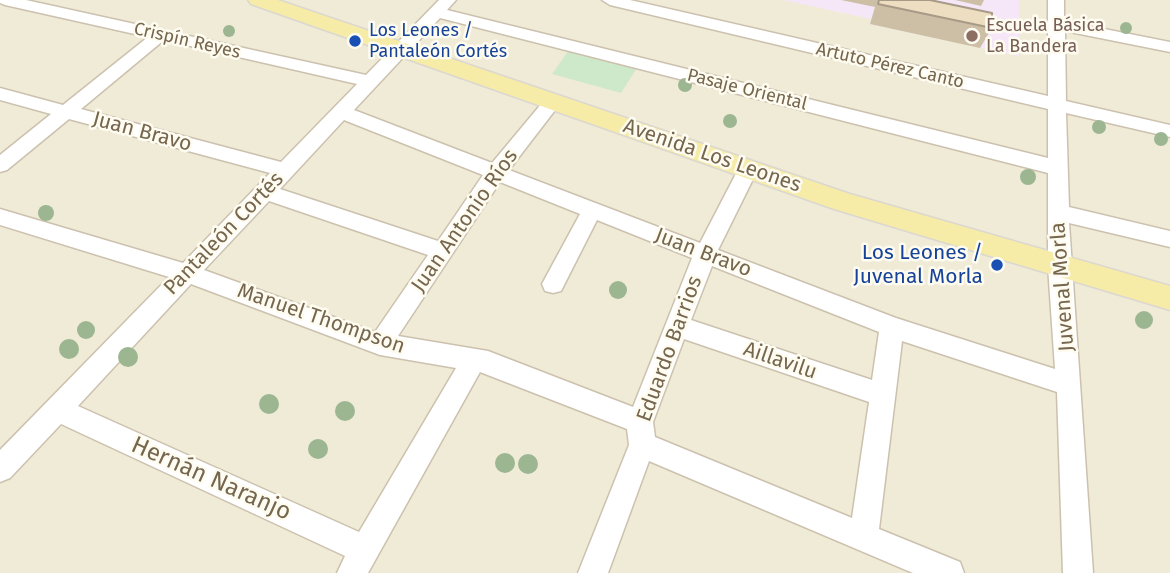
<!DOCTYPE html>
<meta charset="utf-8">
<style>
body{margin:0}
canvas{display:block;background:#fcf9ea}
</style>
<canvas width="1170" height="573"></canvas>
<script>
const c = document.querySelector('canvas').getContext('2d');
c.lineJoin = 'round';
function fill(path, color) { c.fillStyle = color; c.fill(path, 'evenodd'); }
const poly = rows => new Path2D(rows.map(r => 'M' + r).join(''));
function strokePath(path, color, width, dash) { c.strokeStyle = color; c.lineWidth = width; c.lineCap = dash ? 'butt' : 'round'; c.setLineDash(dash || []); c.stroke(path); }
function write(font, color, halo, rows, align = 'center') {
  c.font = font + ' "Fira Sans",sans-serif'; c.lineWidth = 5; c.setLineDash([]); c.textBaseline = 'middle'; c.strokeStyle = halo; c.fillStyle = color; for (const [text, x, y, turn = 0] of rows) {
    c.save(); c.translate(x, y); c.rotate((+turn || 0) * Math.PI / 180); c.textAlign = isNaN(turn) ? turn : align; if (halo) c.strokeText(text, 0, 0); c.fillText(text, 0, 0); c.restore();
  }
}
const residential = poly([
 [0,0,1170,0,1170,573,0,573]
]);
const education = poly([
 [783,0,1019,0,1019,56,870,24,871,19]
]);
const green = poly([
 [569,50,637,68,621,93,552,74]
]);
const minor = poly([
 [0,0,26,0,366,75,439,0,456,0,447,10,1048,158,1048,109,610,5,602,0,630,0,1048,96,1048,0,1064,0,1064,21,1170,42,1170,52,1065,31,1066,101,1170,125,1170,137,1066,113,1069,207,1170,231,1170,247,1069,223,1093,573,1063,573,1057,392,902,341,879,529,960,562,964,573,913,573,649,461,608,573,578,573,629,445,627,429,480,372,368,573,337,573,345,556,61,424,10,478,0,482,0,450,169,277,0,225,0,209,183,263,270,173,69,119,7,170,0,172,0,155,51,114,0,100,0,88,63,105,148,37,5,5,0,3,0,0],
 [440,18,1048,173,1048,266,1055,369,896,318,718,250,758,169,755,164,741,164,700,243,509,170,559,105,562,101,559,97,547,97,492,163,354,110,440,18],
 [164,40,357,84,281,162,81,109,164,40],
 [344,120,483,175,438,241,280,189,344,120],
 [500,182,580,214,542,284,545,291,553,293,561,291,597,220,692,258,633,407,488,351,398,336,500,182],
 [269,201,428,255,375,332,204,270,269,201],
 [712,266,879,332,872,380,691,320,712,266],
 [191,284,380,355,456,368,359,532,78,406,191,284],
 [684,339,869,402,852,518,655,437,653,422,684,339]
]);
const major = poly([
 [248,0,278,0,850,194,1170,286,1170,310,834,209,251,4,248,0]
]);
const trees = [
 [1126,28,6],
 [229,31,6],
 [685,85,7],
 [730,121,7],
 [1099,127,7],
 [1161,139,7],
 [1028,177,8],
 [46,213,8],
 [618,290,9],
 [1144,320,9],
 [86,330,9],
 [69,349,10],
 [128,357,10],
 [269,404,10],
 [345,411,10],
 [318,449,10],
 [505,463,10],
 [528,464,10]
];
const wall = poly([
 [841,0,930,0,992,28,980,48,870,24,875,7],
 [955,0,984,0,981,6]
]);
const building = poly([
 [879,0,930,0,992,13,992,28,878,4,879,0]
]);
const markers = [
 [972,36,7,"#8d6e63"],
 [355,41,7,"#1a4fb4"],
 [997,265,7,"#1a4fb4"]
];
const farEducationnames = [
 ["Escuela Básica",986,26],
 ["La Bandera",986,47]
];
const farTransitnames = [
 ["Los Leones /",369,31],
 ["Pantaleón Cortés",369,52]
];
const farStreetnames = [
 ["Crispín Reyes",187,41,13],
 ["Artuto Pérez Canto",890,66,13],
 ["Pasaje Oriental",747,90,14]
];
const streetNames = [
 ["Juan Bravo",142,132,15],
 ["Avenida Los Leones",712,156,19],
 ["Juan Antonio Ríos",465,221,-55],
 ["Pantaleón Cortés",224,234,-46],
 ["Juan Bravo",703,253,21],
 ["Juvenal Morla",1063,287,-94],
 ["Manuel Thompson",321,319,19],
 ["Eduardo Barrios",670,349,-70],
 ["Aillavilu",780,361,19]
];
const transitNames = [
 ["Los Leones /",983,253],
 ["Juvenal Morla",983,277]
];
const nearStreetnames = [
 ["Hernán Naranjo",211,479,24]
];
fill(residential, '#f0ebd6');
fill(education, '#f6e7f8');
fill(green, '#cee9c9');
strokePath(minor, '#ccc1ae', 3);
strokePath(major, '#dbd7d1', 3);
fill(minor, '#fff');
fill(major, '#f6eba7');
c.fillStyle = '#9cb692';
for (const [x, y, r] of trees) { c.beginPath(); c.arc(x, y, r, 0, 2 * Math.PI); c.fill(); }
fill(wall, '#cdbfa6');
fill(building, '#eedec1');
strokePath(building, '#a79b87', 2);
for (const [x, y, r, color] of markers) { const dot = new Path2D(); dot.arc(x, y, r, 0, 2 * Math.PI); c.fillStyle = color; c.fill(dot); strokePath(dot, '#fefcf1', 2.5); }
write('18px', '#785e54', '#fefcf1', farEducationnames, 'left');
write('18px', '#164399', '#fefcf1', farTransitnames, 'left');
write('18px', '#76664e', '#fefcf1', farStreetnames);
write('21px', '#76664e', '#fefcf1', streetNames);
write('21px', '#164399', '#fefcf1', transitNames, 'right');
write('24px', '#76664e', '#fefcf1', nearStreetnames);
</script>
